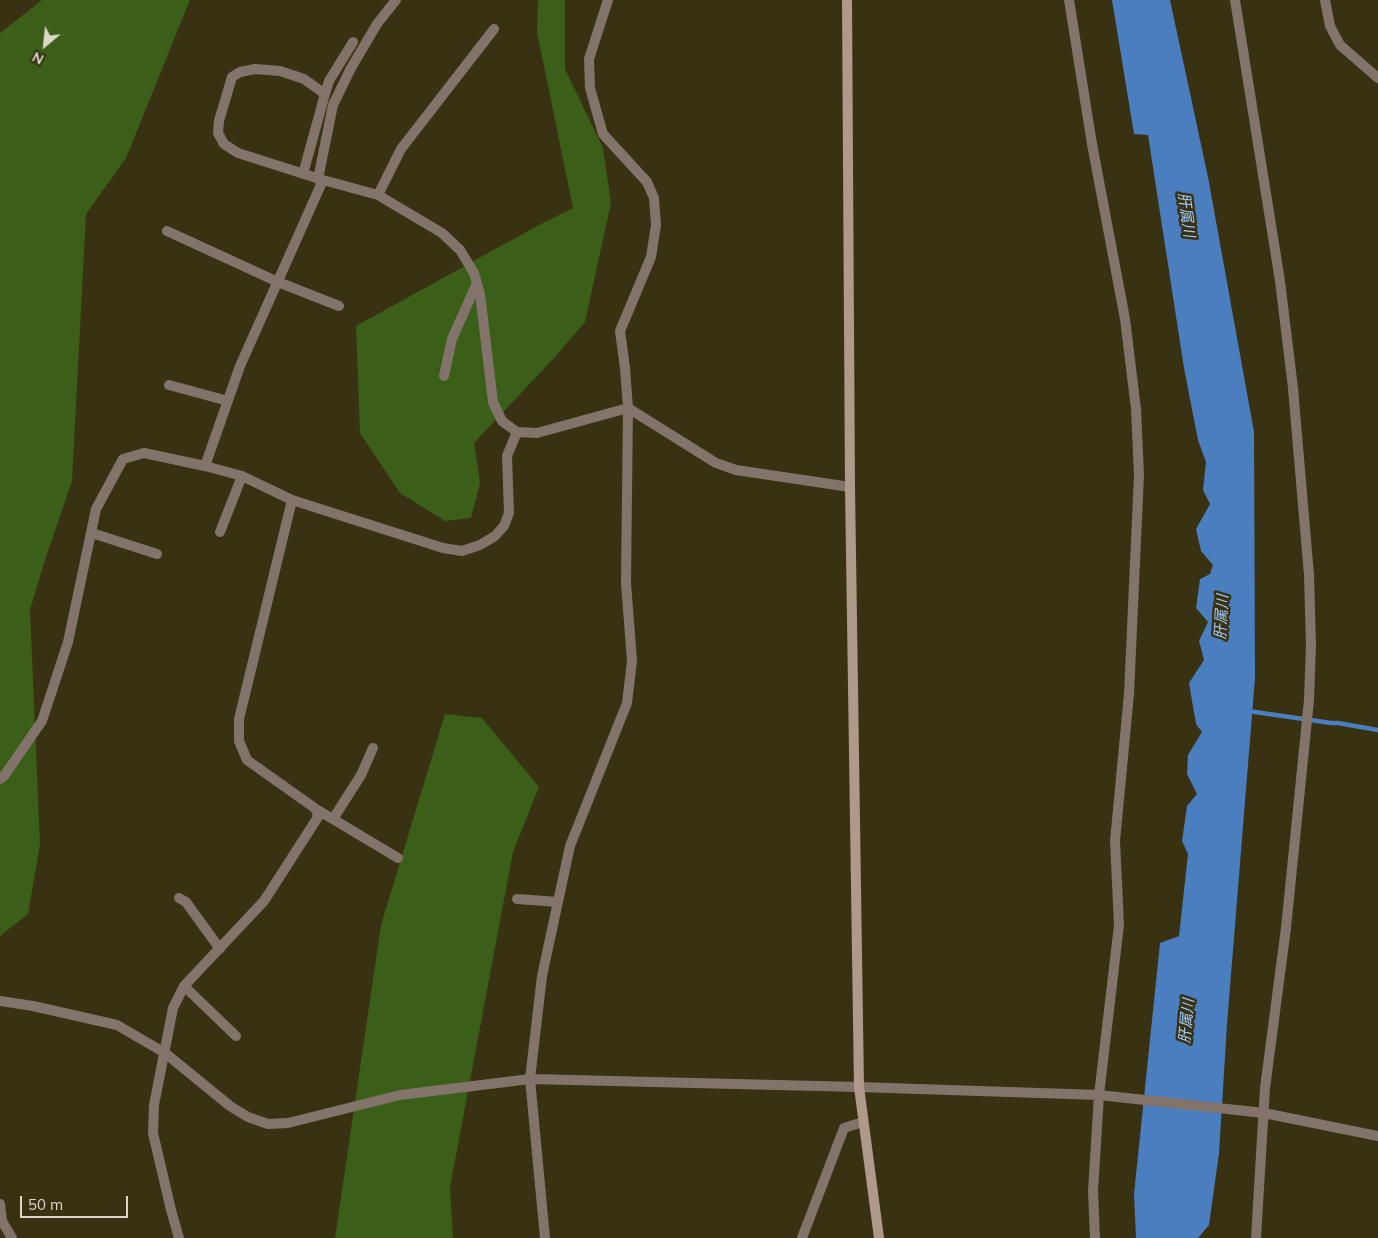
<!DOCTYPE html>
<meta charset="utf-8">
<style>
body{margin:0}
#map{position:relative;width:1378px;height:1238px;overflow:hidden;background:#383213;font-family:Mulish,sans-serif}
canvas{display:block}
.north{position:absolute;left:20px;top:20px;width:50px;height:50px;-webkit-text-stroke:4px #383213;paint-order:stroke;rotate:208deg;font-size:14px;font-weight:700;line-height:20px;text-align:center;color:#dad7c6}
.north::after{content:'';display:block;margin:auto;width:18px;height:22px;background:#dad7c6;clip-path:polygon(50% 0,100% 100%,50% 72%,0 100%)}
.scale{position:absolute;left:20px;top:1196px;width:108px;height:22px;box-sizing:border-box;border:2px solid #dad7c6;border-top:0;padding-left:6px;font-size:15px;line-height:18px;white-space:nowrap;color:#dad7c6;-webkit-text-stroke:4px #383213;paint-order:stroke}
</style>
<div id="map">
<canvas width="1378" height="1238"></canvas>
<div class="north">N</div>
<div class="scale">50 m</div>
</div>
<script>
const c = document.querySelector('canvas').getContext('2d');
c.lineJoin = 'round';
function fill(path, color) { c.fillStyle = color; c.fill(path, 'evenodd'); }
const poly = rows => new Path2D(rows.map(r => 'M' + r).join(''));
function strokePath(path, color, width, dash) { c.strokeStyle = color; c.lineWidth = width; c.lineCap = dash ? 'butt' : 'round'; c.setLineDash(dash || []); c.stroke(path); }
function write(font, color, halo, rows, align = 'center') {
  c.font = font + ' Mulish,"Noto Sans JP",sans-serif'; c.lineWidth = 5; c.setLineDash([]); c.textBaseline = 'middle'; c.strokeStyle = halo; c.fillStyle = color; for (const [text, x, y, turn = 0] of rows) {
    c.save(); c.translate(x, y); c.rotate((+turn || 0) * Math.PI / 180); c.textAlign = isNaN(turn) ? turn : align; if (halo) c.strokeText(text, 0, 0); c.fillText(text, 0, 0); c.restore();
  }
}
const green = poly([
 [42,0,190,0,126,158,86,214,72,481,44,563,30,610,40,844,28,914,0,936,0,33],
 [538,0,565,0,565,69,603,148,611,203,585,322,554,358,474,443,480,483,471,518,445,521,400,493,360,433,356,326,537,226,573,208,537,32],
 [445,714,482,718,539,787,513,852,450,1187,453,1238,335,1238,381,925]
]);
const water = poly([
 [1112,0,1170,0,1208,177,1254,432,1255,678,1227,1024,1219,1153,1209,1225,1198,1238,1136,1238,1134,1194,1160,943,1179,936,1188,854,1182,841,1187,806,1197,794,1187,774,1188,755,1202,732,1196,724,1189,683,1204,660,1199,641,1208,622,1196,608,1200,579,1210,574,1213,565,1201,551,1196,529,1210,504,1203,490,1206,462,1198,440,1184,368,1148,135,1134,134]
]);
const stream = poly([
 [1248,711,1331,723,1338,723,1378,730]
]);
const street = poly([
 [1069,0,1092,144,1125,319,1136,409,1139,475,1129,694,1115,841,1119,925,1099,1095,1093,1191,1095,1238],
 [1235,0,1280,281,1293,388,1309,575,1311,645,1309,700,1286,928,1265,1088,1256,1238],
 [1325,0,1330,26,1340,45,1378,78],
 [325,94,329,81,353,42],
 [303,174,325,94,304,79,280,71,255,69,240,72,232,77,219,121,218,133,224,144,238,153,323,180],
 [318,179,333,105,351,68,377,24,396,0],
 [378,195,401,149,494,29],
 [167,231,278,282,339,306],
 [444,376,452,339,477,283],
 [169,385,228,401],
 [205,466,240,366,323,180,378,195,442,233,460,250,474,273,480,294,493,402,502,421,517,432,537,433,628,408,716,463,736,470,850,487],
 [220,532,242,476],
 [92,533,157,554],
 [0,779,4,776,42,721,68,642,96,509,123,459,144,453,205,466,242,476,292,500,443,548,462,551,480,545,495,536,504,526,509,513,507,456,517,432],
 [316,809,398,858],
 [333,819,361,775,373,748],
 [179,898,186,902,220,949],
 [517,899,558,902],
 [184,986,236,1036],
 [0,1001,33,1006,117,1025,165,1053,230,1106,248,1117,268,1124,288,1123,400,1095,530,1079,859,1087,1099,1095,1264,1113,1378,1136],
 [0,1204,2,1221,12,1238],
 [179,1238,171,1210,153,1133,154,1105,173,1008,184,986,264,901,318,817,316,809,247,760,239,741,239,719,292,500],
 [545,1238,530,1079,542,976,570,846,627,703,632,661,626,583,628,408,625,368,620,331,651,257,656,225,654,198,647,182,603,134,590,88,589,59,608,0],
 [802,1238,844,1128,863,1122]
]);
const secondary = poly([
 [847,0,850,487,859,1087,879,1238]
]);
const waterNames = [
 ["肝属川",1186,215,82],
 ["肝属川",1222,617,-87],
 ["肝属川",1187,1021,-85]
];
fill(green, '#3b5e19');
fill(water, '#4b7ebe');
strokePath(stream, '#4b7ebe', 4.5);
strokePath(street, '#82746b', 10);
strokePath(secondary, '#ae998b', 10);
write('italic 15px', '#a2cbff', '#383213', waterNames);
</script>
